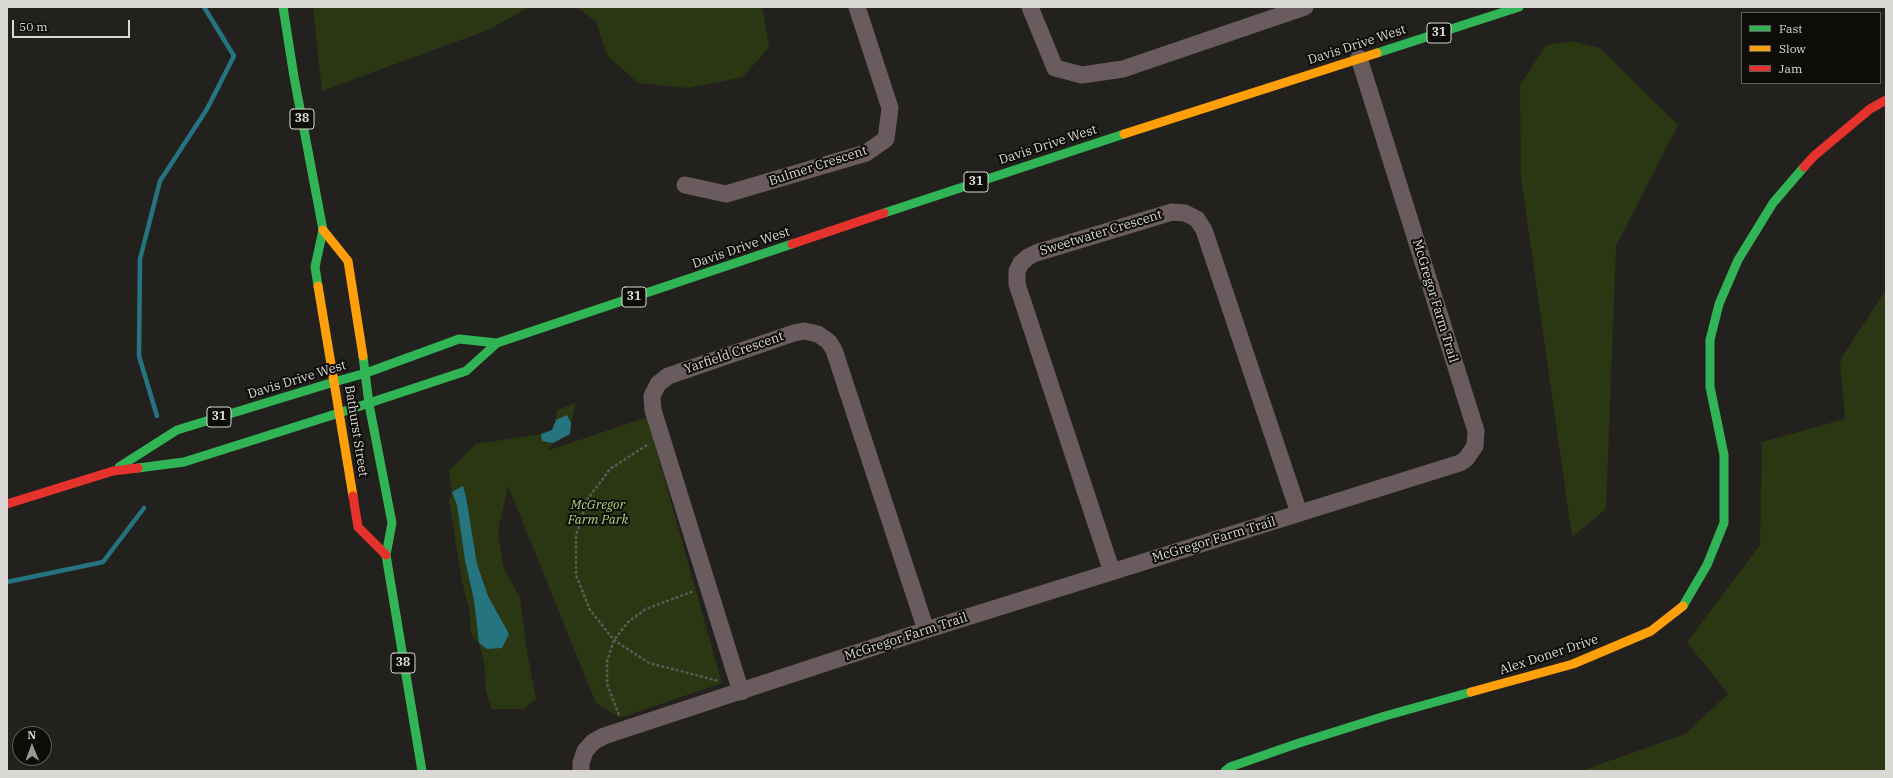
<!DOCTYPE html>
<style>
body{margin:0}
#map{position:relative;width:1893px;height:778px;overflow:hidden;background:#23211e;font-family:"IBM Plex Serif",serif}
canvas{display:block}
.frame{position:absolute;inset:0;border:8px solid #dad8d4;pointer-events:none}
.legend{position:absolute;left:1741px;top:12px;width:140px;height:72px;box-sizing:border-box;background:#0d0c09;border:1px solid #5f5e5a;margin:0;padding:5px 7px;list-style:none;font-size:12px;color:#dad8d4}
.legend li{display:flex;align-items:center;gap:8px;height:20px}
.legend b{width:20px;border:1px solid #5f5e5a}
.north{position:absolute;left:12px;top:726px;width:40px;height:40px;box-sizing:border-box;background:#0d0c09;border:1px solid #5f5e5a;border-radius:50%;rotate:359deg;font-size:11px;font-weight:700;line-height:16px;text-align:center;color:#dad8d4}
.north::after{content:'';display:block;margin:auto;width:14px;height:18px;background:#9a9894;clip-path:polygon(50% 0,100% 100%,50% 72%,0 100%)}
.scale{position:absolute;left:12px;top:20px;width:118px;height:18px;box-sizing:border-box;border:2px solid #dad8d4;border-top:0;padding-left:5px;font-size:12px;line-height:14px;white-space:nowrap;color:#dad8d4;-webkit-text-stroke:3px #0d0c09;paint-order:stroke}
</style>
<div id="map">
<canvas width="1893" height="778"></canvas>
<div class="frame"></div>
<ul class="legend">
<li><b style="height:5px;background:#30b455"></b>Fast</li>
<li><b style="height:5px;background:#ff9f0a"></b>Slow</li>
<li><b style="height:5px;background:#e5322d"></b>Jam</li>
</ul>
<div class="north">N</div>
<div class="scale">50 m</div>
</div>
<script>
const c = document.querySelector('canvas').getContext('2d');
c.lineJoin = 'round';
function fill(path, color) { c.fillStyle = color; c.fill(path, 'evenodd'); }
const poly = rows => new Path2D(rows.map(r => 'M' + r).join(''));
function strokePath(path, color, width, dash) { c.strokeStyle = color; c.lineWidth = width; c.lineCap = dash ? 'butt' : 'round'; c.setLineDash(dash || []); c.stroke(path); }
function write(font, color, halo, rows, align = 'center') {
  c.font = font + ' "IBM Plex Serif",serif'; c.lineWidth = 4; c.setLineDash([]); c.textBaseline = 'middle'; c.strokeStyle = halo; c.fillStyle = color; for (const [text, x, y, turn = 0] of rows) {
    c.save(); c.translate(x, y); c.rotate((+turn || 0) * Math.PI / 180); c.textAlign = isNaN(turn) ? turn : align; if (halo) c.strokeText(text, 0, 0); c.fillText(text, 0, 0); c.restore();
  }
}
const green = poly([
 [313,7,530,7,488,30,322,91],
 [577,7,761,7,763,11,769,47,743,77,689,88,638,83,607,55,596,22],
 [1571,41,1600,48,1678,125,1616,246,1606,509,1572,537,1521,177,1520,85,1546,45],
 [1886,290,1886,771,1581,771,1685,734,1728,694,1687,642,1760,545,1762,442,1845,419,1840,360],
 [576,403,571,423,570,434,553,443,547,451,647,417,722,683,620,718,596,703,508,486,498,531,503,566,520,598,527,652,536,699,524,709,491,709,486,690,484,662,479,643,471,634,470,613,462,581,449,501,452,492,449,471,476,444,541,434,552,430,556,420,557,410]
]);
const water = poly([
 [567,415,571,423,570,434,553,443,542,441,541,434,552,430,556,420],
 [463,486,466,497,477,564,488,596,509,634,502,648,487,649,479,643,474,600,465,560,457,505,452,492]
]);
const stream = poly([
 [157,416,139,356,140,259,160,181,207,109,234,56,204,7],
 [7,582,103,562,144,508]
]);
const path = poly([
 [647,445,610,469,587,500,576,536,576,575,590,610,614,640,649,663,719,681],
 [619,715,607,684,607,661,614,640,628,622,646,609,694,591]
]);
const street = poly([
 [1030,7,1055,68,1082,75,1123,69,1305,7],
 [685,185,726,194,866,153,886,139,890,108,857,7],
 [1112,572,1017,284,1017,271,1021,263,1028,257,1036,253,1172,212,1185,213,1197,219,1204,230,1299,513],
 [741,692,653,410,652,396,658,384,668,376,794,333,804,331,818,334,829,342,834,350,926,630],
 [581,771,581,763,585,751,593,742,604,736,926,630,1460,463,1466,459,1475,446,1476,431,1359,58]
]);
const fast = poly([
 [283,7,294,77,323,230,315,267,318,286],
 [1377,53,1519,7],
 [884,213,1124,134],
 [363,356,369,404,392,523,386,555,422,771],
 [334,382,366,373,459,339,497,343],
 [339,413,466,371,497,343,792,244],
 [119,467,177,430,334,382],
 [138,468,184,462,339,413],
 [1683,606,1707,565,1724,523,1724,455,1710,387,1710,340,1719,304,1738,260,1773,203,1804,167],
 [1225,771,1230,767,1296,744,1385,716,1471,692]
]);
const slow = poly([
 [1124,134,1377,53],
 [323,230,348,261,363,356],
 [318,286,353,496],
 [1471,692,1573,664,1651,631,1683,606]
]);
const jam = poly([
 [1804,167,1814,156,1870,109,1886,100],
 [792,244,884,213],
 [353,496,358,527,386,555],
 [7,504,113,471,138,468]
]);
const shields = [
 [1439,33,24],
 [302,119,24],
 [976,182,24],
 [634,297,24],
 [219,417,24],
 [403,663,24]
];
const shieldNames = [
 ["31",1439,33],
 ["38",302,119],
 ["31",976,182],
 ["31",634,297],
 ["31",219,417],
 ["38",403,663]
];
const streetNames = [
 ["Davis Drive West",1357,45,-18],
 ["Davis Drive West",1048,145,-18],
 ["Bulmer Crescent",818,166,-18],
 ["Sweetwater Crescent",1101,233,-17],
 ["Davis Drive West",741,248,-19],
 ["McGregor Farm Trail",1435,301,73],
 ["Yarfield Crescent",734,353,-19],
 ["Davis Drive West",297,380,-17],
 ["Bathurst Street",356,431,81],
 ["McGregor Farm Trail",1214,540,-17],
 ["McGregor Farm Trail",906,637,-18],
 ["Alex Doner Drive",1549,655,-18]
];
const parkNames = [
 ["McGregor",598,505],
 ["Farm Park",598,520]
];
fill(green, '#2b3713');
fill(water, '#257480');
strokePath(stream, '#257480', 4.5);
strokePath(path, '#5f5858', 2.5, [3, 2]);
strokePath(street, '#6a5c5e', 17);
strokePath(fast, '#30b455', 9);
strokePath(slow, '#ff9f0a', 9);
strokePath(jam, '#e5322d', 9);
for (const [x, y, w] of shields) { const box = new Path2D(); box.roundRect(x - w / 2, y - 10, w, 20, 3); c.fillStyle = '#0d0c09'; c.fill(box); strokePath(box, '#dad8d4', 1); }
write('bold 12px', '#dad8d4', null, shieldNames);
write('13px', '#dad8d4', '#0d0c09', streetNames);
write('italic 13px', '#b2d17f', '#0d0c09', parkNames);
</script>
